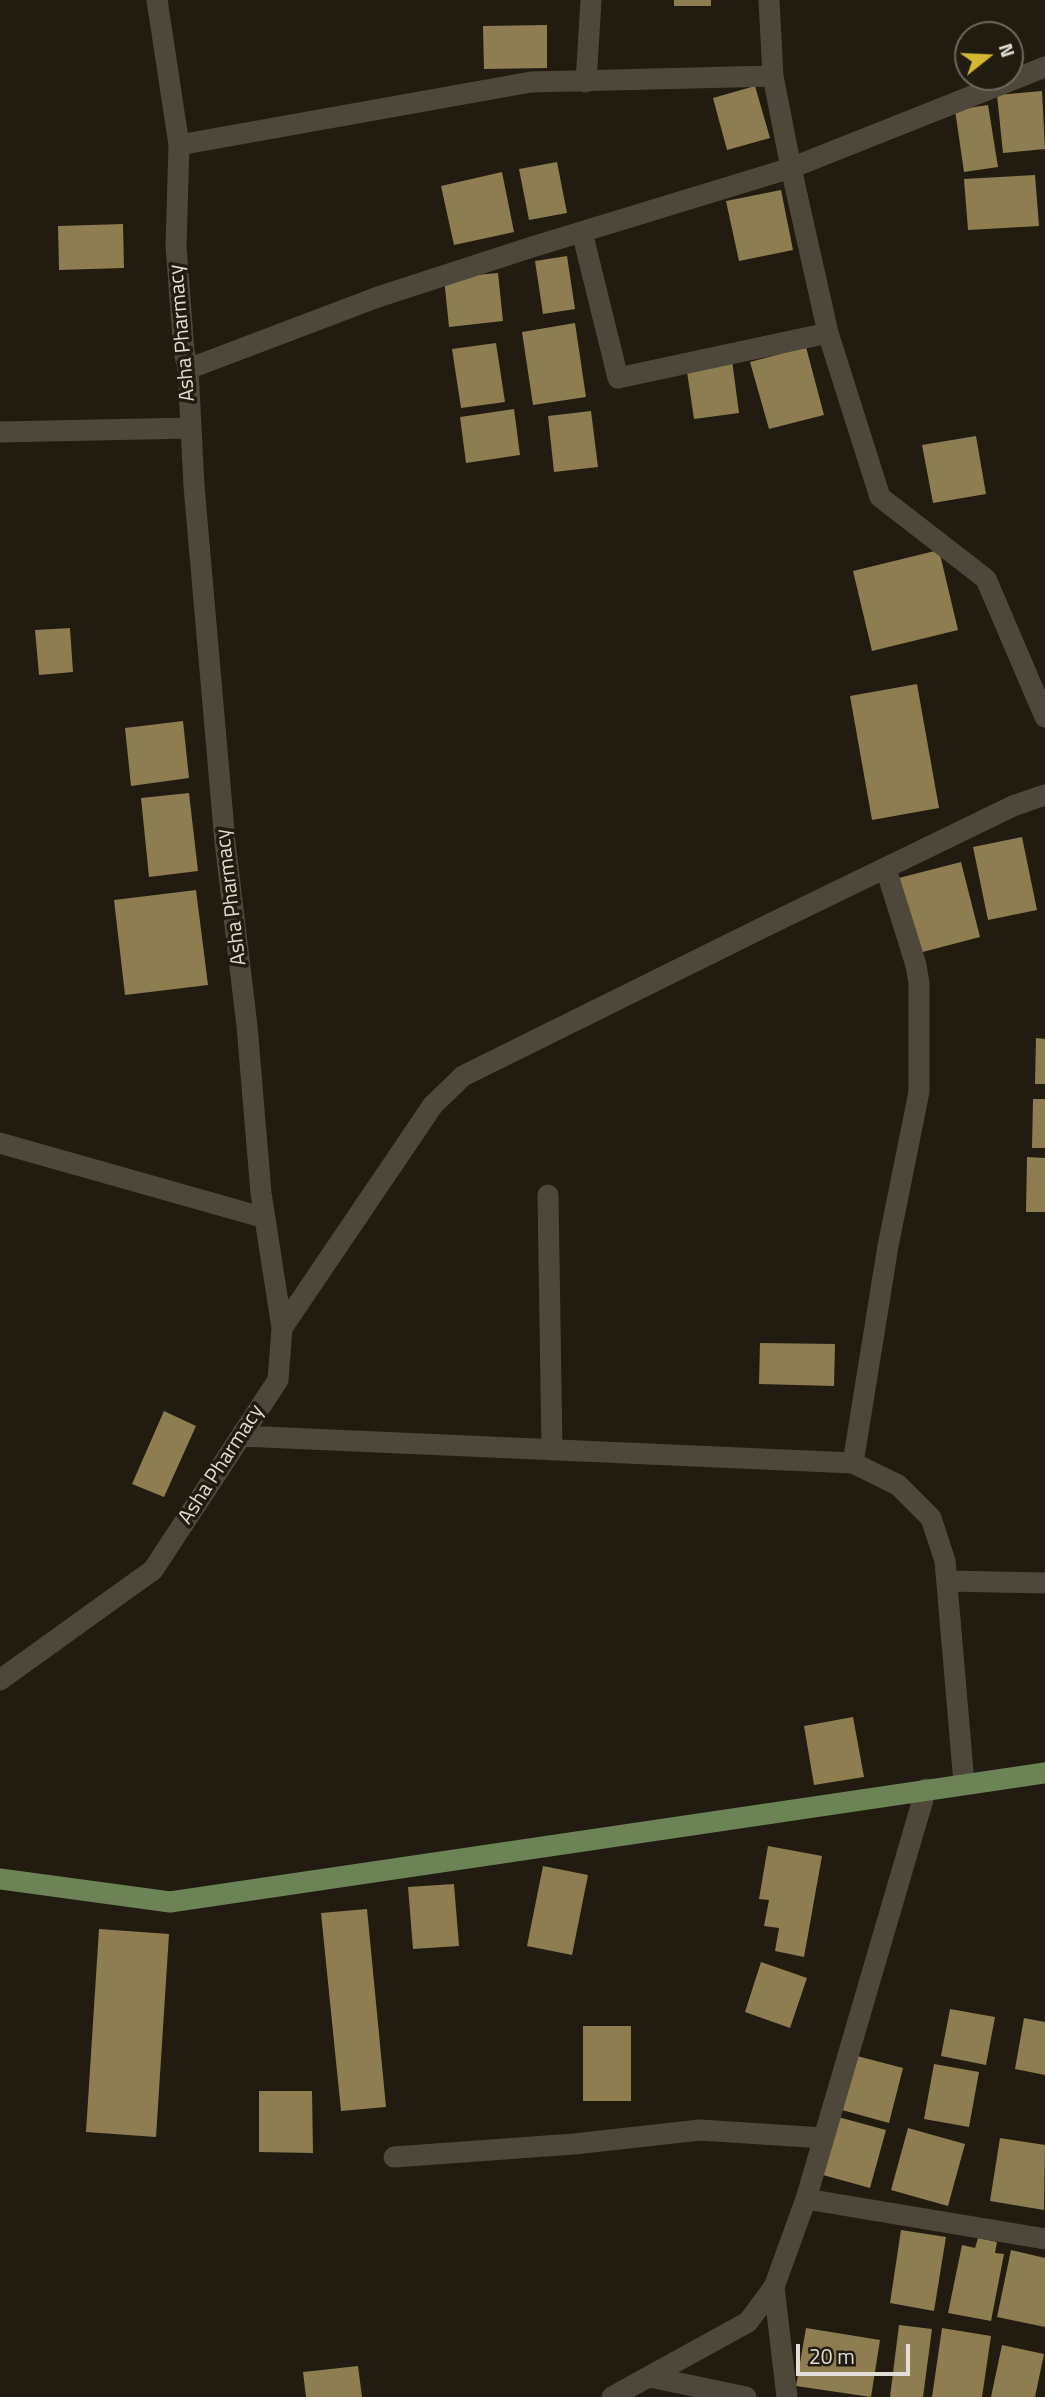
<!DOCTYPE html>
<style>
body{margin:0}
#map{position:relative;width:1045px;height:2397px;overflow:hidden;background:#211c0f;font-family:"Titillium Web",sans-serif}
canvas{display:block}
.north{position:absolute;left:954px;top:21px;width:70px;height:70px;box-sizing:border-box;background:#211c0f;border:2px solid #6d695e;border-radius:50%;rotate:72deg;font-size:19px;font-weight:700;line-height:28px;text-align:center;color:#e0ddd4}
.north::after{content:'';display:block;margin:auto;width:24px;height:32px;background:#d3b635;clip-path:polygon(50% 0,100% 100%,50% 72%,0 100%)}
.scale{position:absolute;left:796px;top:2344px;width:114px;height:32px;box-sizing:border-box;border:4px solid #e0ddd4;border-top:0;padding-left:9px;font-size:21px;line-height:24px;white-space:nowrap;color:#e0ddd4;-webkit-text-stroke:5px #211c0f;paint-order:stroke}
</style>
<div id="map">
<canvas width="1045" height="2397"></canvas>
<div class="north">N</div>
<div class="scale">20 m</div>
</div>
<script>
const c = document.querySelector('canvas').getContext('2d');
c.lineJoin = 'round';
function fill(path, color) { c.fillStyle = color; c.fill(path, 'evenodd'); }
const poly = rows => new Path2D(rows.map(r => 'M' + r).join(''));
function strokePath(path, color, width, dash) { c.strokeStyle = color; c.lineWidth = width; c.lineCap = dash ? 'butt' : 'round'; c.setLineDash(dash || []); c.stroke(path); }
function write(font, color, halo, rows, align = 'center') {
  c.font = font + ' "Titillium Web",sans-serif'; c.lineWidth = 7; c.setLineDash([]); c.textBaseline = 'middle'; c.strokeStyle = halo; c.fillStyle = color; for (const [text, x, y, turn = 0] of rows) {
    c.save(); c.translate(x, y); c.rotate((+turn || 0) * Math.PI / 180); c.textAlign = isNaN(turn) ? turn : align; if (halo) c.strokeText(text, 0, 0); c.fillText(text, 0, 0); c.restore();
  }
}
const building = poly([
 [674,0,711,0,711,6,674,6],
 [547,25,547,68,484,69,483,26],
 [755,86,770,138,727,150,713,98],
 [1042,91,1045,149,1003,153,997,95],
 [988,105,998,167,964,172,955,110],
 [557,162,567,213,529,220,519,169],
 [502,172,514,232,454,245,441,186],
 [1035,175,1039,226,968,230,964,179],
 [781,190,793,250,739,261,726,201],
 [123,224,124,268,59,270,58,226],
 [567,256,575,309,543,314,535,261],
 [498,273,503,321,449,327,444,278],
 [575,323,586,397,533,405,522,332],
 [496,343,505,402,461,408,452,349],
 [806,347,824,415,769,429,750,362],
 [732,360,739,413,694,419,686,365],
 [514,409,520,455,466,463,460,417],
 [591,411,598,467,554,472,548,416],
 [976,436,986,494,933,503,922,445],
 [939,550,958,630,872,651,853,571],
 [70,628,73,672,39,675,35,630],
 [917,684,939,808,872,820,850,696],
 [183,721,189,778,131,786,125,728],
 [189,793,198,871,149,877,141,798],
 [1022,837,1037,910,988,920,973,847],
 [961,862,980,937,915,954,895,879],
 [196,890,208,985,125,995,114,900],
 [1036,1038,1045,1039,1045,1084,1035,1084],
 [1033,1099,1045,1099,1045,1148,1032,1148],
 [1027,1157,1045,1158,1045,1212,1026,1212],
 [760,1343,835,1344,834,1386,759,1384],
 [164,1411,196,1426,164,1497,132,1484],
 [853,1717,864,1777,814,1785,804,1726],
 [768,1846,822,1856,804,1957,775,1951,779,1928,764,1926,769,1900,759,1899],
 [543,1866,588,1875,572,1955,527,1946],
 [454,1884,459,1946,413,1949,408,1887],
 [367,1909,386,2107,341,2111,321,1913],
 [99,1929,169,1934,156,2137,86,2132],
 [761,1962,807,1978,790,2028,745,2012],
 [950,2009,995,2017,986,2065,941,2056],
 [1024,2018,1045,2022,1045,2075,1015,2069],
 [583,2026,631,2026,631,2101,583,2101],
 [857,2056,903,2068,889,2123,842,2110],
 [934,2064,979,2072,969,2127,924,2119],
 [259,2091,312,2091,313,2153,259,2152],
 [838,2117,886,2130,870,2188,823,2175],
 [908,2128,965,2144,948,2206,891,2190],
 [1000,2138,1045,2145,1044,2210,990,2201],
 [901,2230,946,2237,934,2311,890,2303],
 [978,2238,997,2242,995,2253,1004,2254,991,2321,948,2313,962,2245,975,2248],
 [1011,2250,1045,2258,1045,2327,997,2317],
 [899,2325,932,2329,923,2397,890,2397],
 [806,2328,880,2340,871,2397,796,2386],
 [942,2328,991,2336,982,2397,932,2397],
 [1002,2345,1044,2354,1035,2397,991,2397],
 [358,2366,362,2397,306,2397,303,2372]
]);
const minor = poly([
 [769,0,773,76,791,168,828,333,880,497,986,579,1045,717],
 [586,82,591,0],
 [179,145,531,82,773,76],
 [582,232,618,378,828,333],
 [188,369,378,297,532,247,791,168,1045,67],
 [0,432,191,428],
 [0,1143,265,1218],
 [548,1195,552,1450],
 [282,1328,433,1105,463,1076,770,924,1013,806,1045,795],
 [241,1436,853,1463,898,1485,931,1518,945,1561,964,1783],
 [853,1463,888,1246,919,1092,919,983,916,965,886,869],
 [947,1581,1045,1583],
 [0,1680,153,1570,278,1380,282,1328,261,1193,247,1026,225,842,194,486,188,369,184,351,176,246,179,145,157,0],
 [394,2157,574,2144,700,2130,824,2138],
 [806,2199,1045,2239],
 [774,2287,787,2397],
 [650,2377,746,2397],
 [612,2397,748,2322,774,2287,806,2199,926,1789]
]);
const major = poly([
 [0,1879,170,1902,1045,1773]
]);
const streetNames = [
 ["Asha Pharmacy",183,333,-95],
 ["Asha Pharmacy",232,897,-97],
 ["Asha Pharmacy",222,1465,-57]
];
fill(building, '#8d7d51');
strokePath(minor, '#4d483a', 21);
strokePath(major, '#6c8356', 21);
write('21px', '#e0ddd4', '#211c0f', streetNames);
</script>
